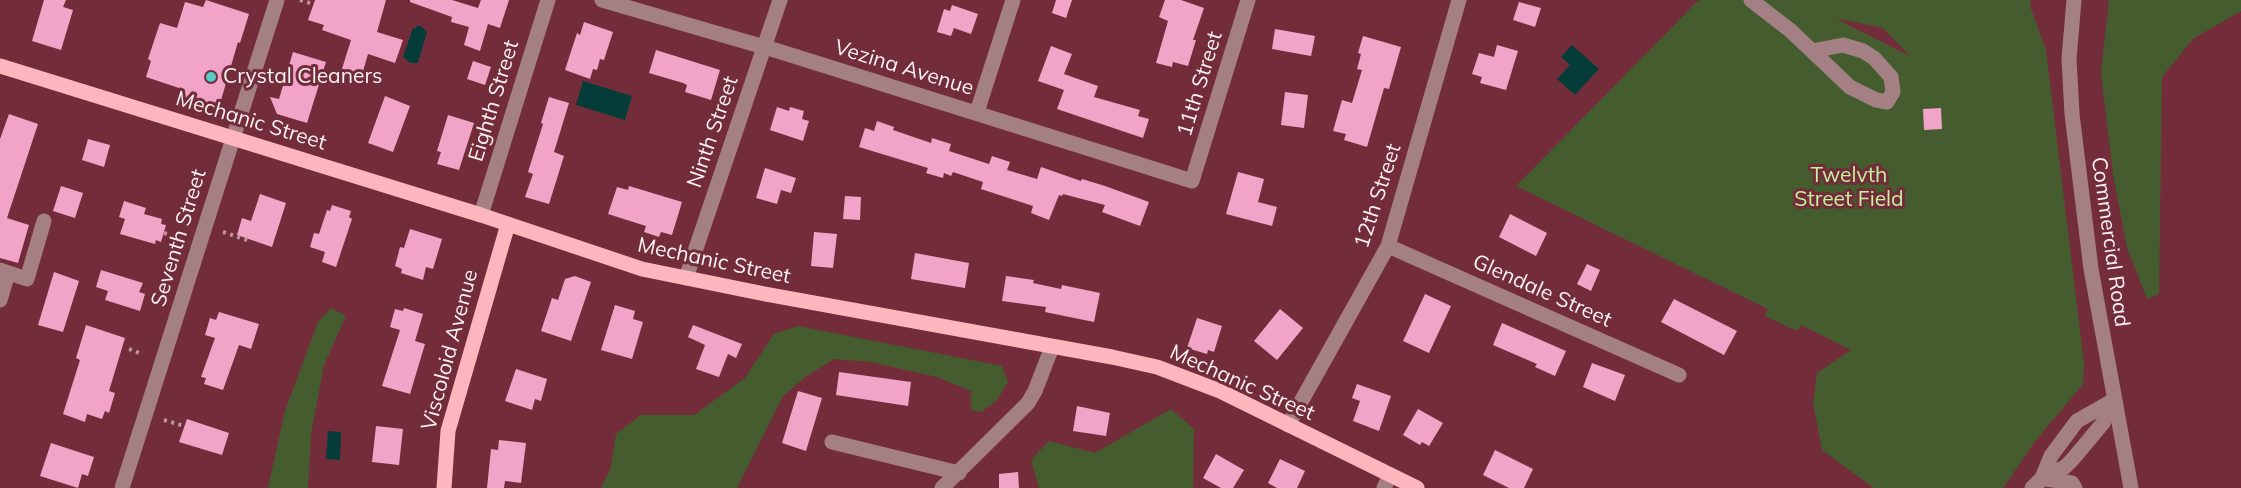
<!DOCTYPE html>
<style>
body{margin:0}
canvas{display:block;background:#732c3a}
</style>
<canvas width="2241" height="488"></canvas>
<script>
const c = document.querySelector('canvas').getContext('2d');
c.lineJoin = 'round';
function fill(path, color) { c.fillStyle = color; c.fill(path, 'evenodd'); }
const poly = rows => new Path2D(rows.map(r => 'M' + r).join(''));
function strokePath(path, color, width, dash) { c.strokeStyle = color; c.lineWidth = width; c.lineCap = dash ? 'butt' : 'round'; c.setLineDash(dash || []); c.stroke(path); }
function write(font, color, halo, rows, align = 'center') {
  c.font = font + ' Mulish,sans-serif'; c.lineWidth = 6; c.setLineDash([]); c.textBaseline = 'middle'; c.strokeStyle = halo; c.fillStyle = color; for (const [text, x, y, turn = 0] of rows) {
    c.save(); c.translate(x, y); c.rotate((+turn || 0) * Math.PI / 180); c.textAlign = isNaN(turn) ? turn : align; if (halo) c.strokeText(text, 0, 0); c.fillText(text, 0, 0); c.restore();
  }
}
const green = poly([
 [1700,0,2031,0,2030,6,2046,50,2084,364,2083,384,2036,440,2003,488,1874,488,1822,450,1813,403,1817,373,1851,350,1801,325,1797,331,1765,316,1768,309,1516,186,1687,12,1694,4],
 [1839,19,1883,28,1910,56,1838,20],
 [2109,0,2241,0,2241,11,2193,39,2162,77,2159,294,2147,299,2127,248,2113,174,2101,73],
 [331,308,346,316,324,365,311,434,308,488,268,488,285,411,318,322],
 [798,326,1002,366,1008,382,997,400,981,412,971,410,971,391,937,377,871,362,834,359,805,377,783,396,737,488,601,488,610,470,616,434,641,415,694,415,745,378,774,334],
 [1171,409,1194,429,1193,488,1039,488,1031,460,1049,441,1095,453]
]);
const water = poly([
 [417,26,421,26,427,32,418,63,410,63,403,57,413,28,415,29],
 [1572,45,1599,69,1575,95,1557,79,1570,65,1561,57],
 [583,81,632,96,625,120,576,105],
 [328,431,341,432,340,460,326,459]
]);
const building = poly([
 [44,0,66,0,63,7,73,10,61,50,32,41],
 [206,0,249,14,240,43,238,42,219,107,184,97,185,90,146,77,151,61,148,59,160,23,177,28,185,2,203,7],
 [315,0,386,0,377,32,403,40,395,63,368,54,361,78,341,72,351,40,322,30,324,25,308,20],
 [410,0,452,0,478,8,481,0,509,0,500,28,488,24,480,51,464,45,469,27,451,22,452,17,410,2],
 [1056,0,1072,0,1066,18,1052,13],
 [1165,0,1181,0,1204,8,1193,40,1196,40,1188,66,1173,62,1172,67,1156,63,1168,21,1159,17],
 [1519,2,1541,8,1535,27,1513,20],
 [952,5,978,14,971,34,954,28,951,36,937,32,944,9,950,11],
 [584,22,613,32,604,60,600,59,597,70,593,69,590,79,565,70,577,33,580,35],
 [1275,29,1315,36,1311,56,1272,49],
 [1363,36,1401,47,1389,89,1384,88,1367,147,1344,140,1346,134,1333,131,1342,100,1352,103,1362,70,1357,69,1361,54,1358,53],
 [1497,45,1518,51,1506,90,1480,83,1482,77,1472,74,1479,53,1494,57],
 [1051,46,1072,54,1064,74,1098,86,1094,97,1140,110,1138,116,1149,119,1143,138,1057,109,1064,90,1038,81],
 [656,50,720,70,711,100,685,92,687,85,683,83,649,73],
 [293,52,326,62,307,123,277,114,270,97,279,99],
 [473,61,491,67,485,85,467,79],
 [1285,92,1308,95,1304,128,1281,125],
 [385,96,410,106,393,152,368,143],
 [549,97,569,103,554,152,564,156,549,204,525,197,533,174,528,172,543,124,541,123],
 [777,107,789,111,790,107,804,111,802,119,809,121,803,141,770,130],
 [1941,108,1942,129,1924,130,1923,109],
 [9,114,38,124,7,218,29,225,18,263,0,258,0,139],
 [448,115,474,123,459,170,437,164,441,152,437,151],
 [877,121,894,127,893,130,931,143,932,138,951,144,949,151,989,164,992,156,1010,162,1007,170,1037,179,1041,167,1081,181,1082,179,1105,186,1149,202,1140,226,1102,212,1105,205,1063,194,1062,196,1059,195,1049,220,1031,213,1033,206,981,189,983,182,953,172,951,176,944,173,943,178,926,173,928,168,859,147,865,128,874,131],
 [88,139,110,145,104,167,82,160],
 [765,168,796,178,791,193,781,190,777,204,756,198],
 [1238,172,1264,179,1258,202,1277,207,1272,226,1226,214],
 [61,186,83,193,75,218,53,211],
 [629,186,682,202,672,235,661,232,659,237,644,232,646,226,608,214,617,187,628,190],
 [260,194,286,203,272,247,237,235,242,218,251,221],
 [845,196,861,197,860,220,843,219],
 [124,201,146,208,144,214,162,219,161,224,166,225,161,242,156,240,155,244,120,234,125,219,119,217],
 [332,205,351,211,349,217,352,219,336,267,322,262,325,252,310,247,314,233,319,234,327,210,330,211],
 [1510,214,1547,233,1536,256,1499,237],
 [410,229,442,239,433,269,426,267,423,280,401,273,402,269,395,266,400,247,404,248],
 [814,232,837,234,833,268,811,266],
 [915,253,969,263,965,288,911,279],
 [1587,264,1600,270,1591,291,1577,284],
 [101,270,143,283,139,292,145,294,140,311,105,300,108,291,96,287],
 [54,272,79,281,63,332,38,325],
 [575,276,591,282,571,341,541,331,552,298,558,300,565,279],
 [1006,276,1034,280,1033,283,1061,289,1062,285,1100,293,1094,322,1045,312,1046,307,1002,301],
 [1425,294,1451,306,1429,353,1403,341],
 [1674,299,1737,331,1724,355,1661,322],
 [615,305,635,311,633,319,643,322,632,359,601,350],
 [404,308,423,314,415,341,425,344,410,394,382,386,400,330,390,327,395,309,403,311],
 [1280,309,1303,328,1277,360,1254,341],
 [219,312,259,324,251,349,239,345,223,390,204,384,206,378,201,377,215,338,205,335,210,318,216,320],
 [1197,318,1222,326,1214,352,1208,350,1207,354,1187,348],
 [1502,323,1566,351,1555,376,1535,367,1537,364,1493,345],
 [86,325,125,338,109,391,115,393,109,413,105,411,102,419,87,414,85,422,63,414,80,360,76,358],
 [693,325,742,344,736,358,728,354,719,377,696,369,705,345,688,337],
 [1592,363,1625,375,1615,401,1583,387],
 [516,369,547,379,541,401,535,399,532,410,505,401],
 [839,372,911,382,908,406,836,395],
 [1357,384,1391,396,1379,431,1353,421,1360,401,1352,398],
 [798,391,822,398,806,451,782,443],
 [1077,406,1110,413,1106,436,1073,431],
 [1418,409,1443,423,1429,446,1422,442,1420,445,1403,435],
 [187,419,229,433,222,455,179,442],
 [376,426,403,429,399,465,372,462],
 [499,440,526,443,521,483,505,481,504,488,487,488,491,449,498,450],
 [51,443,94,457,88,476,82,474,78,488,40,476],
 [1495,450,1533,469,1524,488,1509,488,1483,475],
 [1216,454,1244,470,1233,488,1221,488,1203,478],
 [1280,459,1305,471,1297,488,1277,488,1268,483],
 [1018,472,1019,488,999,488,999,474]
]);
const path = poly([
 [300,0,313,4],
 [223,232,250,241],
 [164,233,179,238],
 [129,349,142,354],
 [164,420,184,426]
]);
const minor = poly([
 [602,0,778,51,1192,181,1248,0],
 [1751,0,1791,31,1812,51,1850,87,1876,100,1887,102,1893,92,1891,77,1874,58,1863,51,1843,45,1812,51],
 [2074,0,2069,59,2072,114,2091,269,2131,488],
 [977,112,1013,0],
 [481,215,548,0],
 [1388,246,1679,375],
 [0,270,27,279,44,221],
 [686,278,780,0],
 [0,300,8,273],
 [1288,425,1388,246,1459,0],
 [832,442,959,473],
 [2046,479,2072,483,2075,488],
 [2039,482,2042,478,2065,467,2072,460,2103,423,2114,400],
 [122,488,277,0],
 [942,488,1028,403,1035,391,1052,347],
 [1384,488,1390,475],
 [2032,488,2042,478,2051,456,2077,421,2114,400]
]);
const major = poly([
 [0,66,481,215,642,269,765,294,1112,357,1157,367,1220,391,1417,488],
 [444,488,448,431,508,224]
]);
const markers = [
 [211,77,6,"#54cdc8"]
];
const streetNames = [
 ["Vezina Avenue",904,68,17],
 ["11th Street",1200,84,-73],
 ["Eighth Street",494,101,-73],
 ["Mechanic Street",251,121,17],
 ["Ninth Street",713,132,-71],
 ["12th Street",1378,196,-72],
 ["Seventh Street",179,238,-73],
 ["Commercial Road",2110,242,82],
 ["Mechanic Street",714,261,12],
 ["Glendale Street",1542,291,24],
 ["Viscoloid Avenue",450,350,-75],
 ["Mechanic Street",1242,383,24]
];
const poiNames = [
 ["Crystal Cleaners",223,77]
];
const parkNames = [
 ["Twelvth",1849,176],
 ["Street Field",1849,200]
];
fill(green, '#455d2e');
fill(water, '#043c3a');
fill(building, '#f1a4c7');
strokePath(path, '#bc979e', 4, [3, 4.5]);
strokePath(minor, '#a48084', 15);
strokePath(major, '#fdb5be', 15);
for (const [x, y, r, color] of markers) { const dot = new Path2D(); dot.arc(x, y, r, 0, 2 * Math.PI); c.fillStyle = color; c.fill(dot); strokePath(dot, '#732c3a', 2); }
write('21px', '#fbf2f3', '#732c3a', streetNames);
write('21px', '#fbf2f3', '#732c3a', poiNames, 'left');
write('21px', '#c5f19d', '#732c3a', parkNames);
</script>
